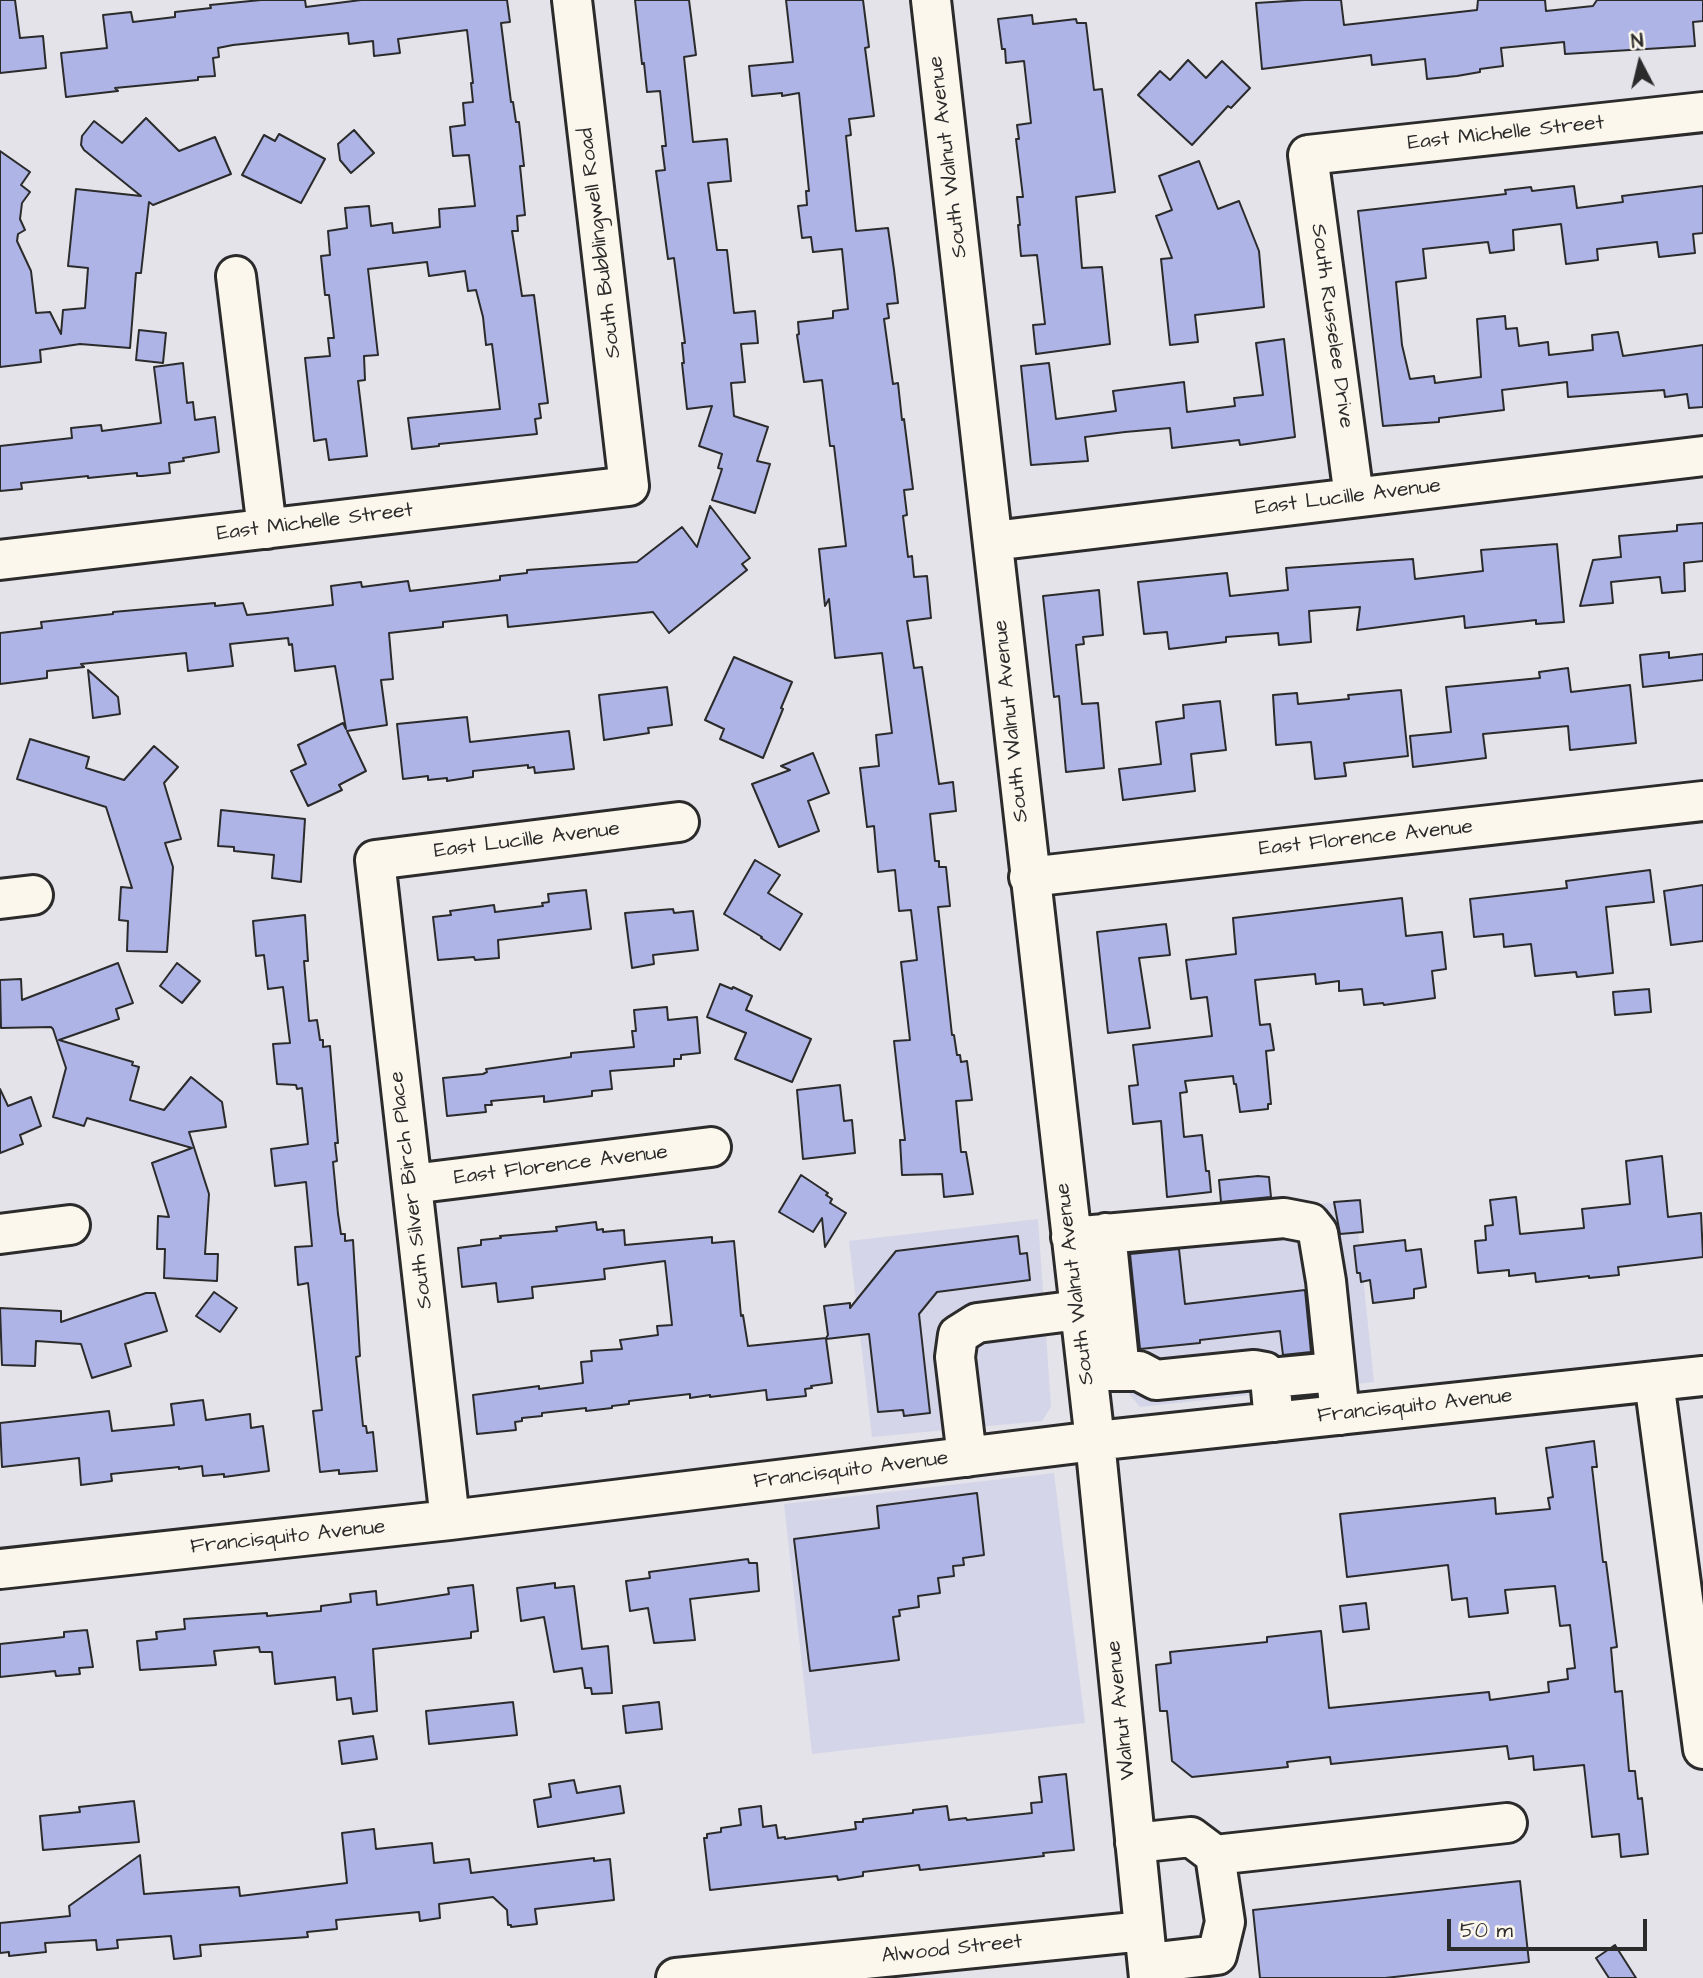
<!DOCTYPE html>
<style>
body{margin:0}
#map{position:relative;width:1703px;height:1978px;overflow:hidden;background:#e4e3ea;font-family:"Architects Daughter",sans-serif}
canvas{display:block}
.north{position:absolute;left:1605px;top:28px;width:70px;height:70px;-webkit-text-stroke:5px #fbf7ec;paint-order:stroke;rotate:353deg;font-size:19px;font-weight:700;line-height:28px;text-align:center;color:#2b2b2b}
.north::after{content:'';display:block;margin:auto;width:24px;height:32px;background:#2b2b2b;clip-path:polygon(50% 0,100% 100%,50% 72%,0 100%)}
.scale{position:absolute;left:1447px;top:1919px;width:200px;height:32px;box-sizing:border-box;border:4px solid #2b2b2b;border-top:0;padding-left:9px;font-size:21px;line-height:24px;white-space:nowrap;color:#2b2b2b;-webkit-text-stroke:5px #fbf7ec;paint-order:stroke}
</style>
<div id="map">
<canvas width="1703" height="1978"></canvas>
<div class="north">N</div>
<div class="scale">50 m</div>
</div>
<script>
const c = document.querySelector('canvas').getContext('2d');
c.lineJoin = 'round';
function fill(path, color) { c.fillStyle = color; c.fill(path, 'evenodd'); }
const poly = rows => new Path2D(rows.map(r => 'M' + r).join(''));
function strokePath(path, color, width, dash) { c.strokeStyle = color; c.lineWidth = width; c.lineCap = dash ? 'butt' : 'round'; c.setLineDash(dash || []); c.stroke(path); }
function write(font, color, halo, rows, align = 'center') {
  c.font = font + ' "Architects Daughter",sans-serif'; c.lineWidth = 6; c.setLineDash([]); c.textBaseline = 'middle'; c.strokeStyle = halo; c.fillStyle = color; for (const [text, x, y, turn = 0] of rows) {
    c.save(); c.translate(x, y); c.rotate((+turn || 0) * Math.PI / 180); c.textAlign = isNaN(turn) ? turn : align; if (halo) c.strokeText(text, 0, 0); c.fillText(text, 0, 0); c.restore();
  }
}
const built = poly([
 [1355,1200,1374,1382,1140,1407,1126,1390,1109,1226],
 [1038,1219,1051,1407,1042,1421,872,1437,849,1241],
 [1054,1473,1085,1723,812,1754,784,1504]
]);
const building = poly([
 [0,0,15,0,20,38,43,36,46,68,0,73,0,0],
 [261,0,305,0,306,7,361,0,507,0,510,22,501,23,511,102,513,102,516,122,519,122,524,166,520,166,525,215,517,216,518,231,512,231,522,296,534,295,548,403,539,404,541,418,535,419,537,434,439,444,439,446,412,449,408,418,500,409,492,344,486,345,483,317,476,290,468,291,465,271,429,276,427,262,368,269,378,355,364,356,365,380,358,381,367,456,329,460,326,439,314,441,305,358,330,356,328,338,334,338,329,295,325,295,321,256,330,255,328,231,347,228,345,208,369,206,371,226,392,223,393,233,440,227,439,209,475,206,469,155,453,156,450,127,465,125,463,103,473,102,471,83,473,83,467,30,398,39,400,53,374,56,373,41,349,44,348,33,233,45,218,48,219,57,213,58,215,76,198,77,198,80,115,88,118,91,66,97,61,53,107,48,103,15,131,12,133,22,175,17,175,12,211,8,210,5,261,0],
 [635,0,689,0,696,55,684,57,693,142,727,139,731,181,708,183,717,250,727,250,734,313,755,311,758,343,741,344,745,382,731,383,734,416,768,427,757,461,770,464,755,513,712,500,722,469,718,468,722,454,699,446,712,406,687,409,682,363,684,363,682,343,685,343,674,258,668,259,656,171,665,170,662,146,666,146,660,91,647,92,644,63,642,64,635,0],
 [786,0,863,0,869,47,865,48,874,116,849,119,851,135,846,136,856,231,888,228,894,270,898,303,887,304,889,318,884,319,893,384,898,383,902,420,904,419,913,489,904,490,907,515,903,516,908,557,912,556,914,577,927,576,931,618,907,621,914,668,922,667,939,784,953,782,956,811,930,814,935,861,939,861,939,867,946,867,950,906,938,907,952,1035,954,1035,957,1055,960,1055,961,1062,967,1061,972,1100,956,1101,961,1152,966,1152,973,1194,944,1197,942,1174,902,1175,900,1140,905,1140,894,1041,910,1040,901,962,917,960,911,910,899,911,895,870,878,872,874,826,867,827,860,768,879,766,876,735,892,733,882,653,835,658,829,599,825,606,819,549,846,546,834,446,830,446,822,380,804,382,797,335,799,334,798,322,833,318,833,311,848,309,842,249,813,252,811,237,802,238,798,206,807,205,806,191,809,191,799,93,782,96,782,93,752,96,749,66,793,62,786,0],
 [1304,0,1341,0,1344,25,1477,10,1478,0,1545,0,1546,11,1593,6,1597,0,1703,0,1703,21,1693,22,1695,46,1565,54,1564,42,1501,48,1503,66,1480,69,1480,72,1457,76,1427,79,1425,59,1372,65,1371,55,1262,69,1256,3,1304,0],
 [1032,15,1033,24,1076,19,1077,23,1086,23,1094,90,1102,89,1115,192,1076,197,1082,268,1102,267,1110,344,1036,354,1033,325,1045,324,1037,255,1021,256,1018,225,1020,225,1017,197,1023,197,1016,139,1019,139,1017,125,1031,123,1024,61,1006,63,1005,49,1002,49,998,19,1032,15],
 [1188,60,1206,78,1222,61,1250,88,1231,108,1228,106,1192,145,1138,95,1160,71,1170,80,1188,60],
 [146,118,179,151,215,137,231,174,153,205,149,202,141,273,136,273,130,348,80,344,40,350,41,362,0,367,0,151,30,172,21,185,30,192,22,203,20,219,25,230,18,234,17,241,31,271,36,313,50,312,61,334,63,310,85,308,88,268,68,266,76,189,141,196,84,150,81,145,82,136,94,121,122,143,146,118],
 [354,130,374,153,351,173,340,160,338,144,354,130],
 [279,134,325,159,301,203,242,175,264,135,275,141,279,134],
 [1199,161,1218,209,1239,201,1259,251,1264,307,1195,315,1198,342,1170,345,1161,259,1172,258,1156,216,1172,210,1159,176,1199,161],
 [1574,186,1577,208,1623,202,1622,196,1703,186,1703,233,1693,234,1695,253,1659,257,1657,242,1597,249,1598,260,1566,264,1561,224,1513,230,1514,250,1490,253,1488,242,1423,249,1426,278,1396,282,1402,345,1410,379,1434,376,1435,383,1481,377,1477,319,1505,316,1506,329,1517,328,1519,346,1548,342,1549,355,1593,350,1592,335,1618,332,1623,356,1703,345,1703,407,1689,408,1687,394,1665,397,1664,390,1568,397,1567,382,1502,390,1504,410,1439,418,1439,422,1383,426,1358,211,1506,194,1505,190,1531,187,1532,191,1574,186],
 [139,330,166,333,163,363,136,360,139,330],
 [1284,339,1295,437,1240,445,1239,440,1172,448,1170,428,1125,432,1085,437,1088,461,1031,465,1021,366,1049,363,1056,419,1116,411,1113,391,1184,382,1187,412,1235,406,1234,398,1263,395,1256,343,1284,339],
 [183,363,187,403,193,402,195,420,215,417,219,452,183,458,184,461,169,463,170,473,142,476,137,476,137,473,88,478,88,476,21,483,22,489,0,491,0,446,72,438,71,428,101,425,102,431,161,423,154,367,183,363],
 [710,506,750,558,742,564,747,570,669,633,653,612,508,627,507,615,443,622,443,627,389,633,393,679,381,680,387,725,347,731,366,771,339,785,342,790,308,806,291,771,306,764,298,745,343,723,346,729,335,666,295,671,292,644,289,645,288,638,230,644,233,666,188,671,186,653,81,664,84,667,47,671,47,678,0,684,0,633,42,628,41,622,113,614,113,612,215,603,215,606,243,603,247,615,267,613,333,605,331,586,361,582,362,587,408,581,410,591,500,580,500,576,527,573,527,570,637,562,682,527,697,547,710,506],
 [1703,523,1703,561,1684,563,1685,591,1662,593,1660,577,1611,582,1613,603,1580,606,1593,560,1621,557,1619,536,1677,531,1677,525,1703,523],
 [1557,544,1564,622,1536,624,1536,620,1465,628,1464,616,1357,630,1360,607,1309,611,1311,642,1279,645,1278,633,1226,637,1226,642,1169,649,1167,632,1144,634,1138,582,1227,573,1230,596,1288,590,1286,568,1413,559,1415,579,1483,571,1481,550,1557,544],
 [1099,590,1103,635,1083,637,1084,644,1076,645,1082,704,1098,703,1104,768,1066,772,1059,696,1054,697,1043,596,1099,590],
 [1669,652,1669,658,1703,654,1703,680,1643,687,1640,655,1669,652],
 [734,657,792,682,781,708,783,709,763,758,720,739,724,729,705,720,734,657],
 [1568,668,1571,692,1630,685,1636,743,1570,750,1568,726,1483,734,1486,758,1413,767,1410,736,1451,732,1446,687,1540,678,1539,672,1568,668],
 [88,670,118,697,120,714,93,718,88,670],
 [667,687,672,725,648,728,649,733,604,740,599,695,667,687],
 [1401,690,1408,756,1344,763,1346,776,1315,779,1311,742,1276,745,1273,695,1297,693,1298,704,1349,699,1348,695,1401,690],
 [1220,701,1226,750,1191,754,1195,791,1123,800,1119,769,1161,764,1156,722,1184,718,1183,705,1220,701],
 [467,717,470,742,569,731,574,769,535,773,534,767,528,768,528,765,473,771,473,777,447,781,447,778,428,780,428,776,403,779,397,724,467,717],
 [30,739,89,757,86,768,124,780,154,746,178,767,164,783,181,839,165,843,173,867,167,952,127,951,128,921,119,920,121,887,132,888,106,807,17,779,30,739],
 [813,753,829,793,808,801,819,831,779,847,752,784,790,770,781,766,813,753],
 [221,810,305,819,301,882,272,878,274,855,234,851,234,847,218,846,221,810],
 [755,860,780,875,768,893,802,914,780,950,761,938,762,937,724,914,755,860],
 [1650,870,1654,902,1606,907,1613,973,1577,977,1576,972,1535,976,1531,944,1504,947,1503,934,1474,937,1470,899,1567,888,1566,881,1650,870],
 [1703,885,1703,941,1671,945,1664,891,1703,885],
 [586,890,591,929,498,940,499,958,475,960,474,957,438,960,433,917,451,915,450,911,494,905,495,912,543,906,542,903,549,902,548,894,586,890],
 [1402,898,1406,936,1442,932,1446,969,1432,971,1435,998,1384,1005,1383,1003,1364,1005,1362,989,1339,991,1339,981,1316,984,1315,974,1255,980,1260,1025,1270,1024,1274,1050,1266,1051,1271,1104,1268,1104,1268,1109,1240,1112,1236,1084,1234,1084,1233,1076,1185,1081,1187,1092,1180,1093,1184,1137,1202,1135,1206,1171,1209,1171,1211,1192,1167,1197,1161,1121,1133,1124,1129,1086,1138,1085,1133,1045,1212,1036,1207,997,1191,999,1186,960,1236,954,1233,918,1402,898],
 [673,909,674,913,693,911,698,950,653,955,654,964,632,968,625,913,673,909],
 [305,915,308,961,304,961,309,1021,317,1020,320,1040,323,1040,323,1047,330,1046,338,1143,335,1143,337,1161,333,1162,338,1214,341,1234,345,1234,345,1241,353,1240,360,1356,356,1357,360,1397,363,1426,366,1426,367,1433,373,1432,377,1471,339,1474,339,1470,320,1472,313,1411,322,1410,308,1283,298,1285,295,1247,312,1246,306,1182,275,1186,271,1149,308,1144,302,1088,297,1089,296,1085,277,1084,273,1044,290,1043,283,987,268,989,264,955,256,956,253,921,305,915],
 [1166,924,1170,955,1139,958,1150,1028,1108,1033,1097,932,1166,924],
 [118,963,133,1003,116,1009,119,1019,59,1040,133,1062,132,1065,139,1067,130,1100,164,1110,191,1077,222,1102,226,1127,189,1132,209,1194,205,1254,218,1254,217,1281,164,1278,165,1249,157,1249,158,1216,169,1217,152,1163,192,1148,87,1118,84,1126,53,1117,66,1068,53,1029,51,1027,1,1028,0,980,21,979,22,1000,118,963],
 [177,963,200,981,182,1003,160,986,177,963],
 [720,984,732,989,733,987,752,996,746,1010,811,1039,792,1082,735,1059,746,1033,707,1017,720,984],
 [1649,989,1651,1012,1615,1015,1613,992,1649,989],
 [667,1007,668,1020,697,1017,700,1053,681,1055,681,1059,674,1059,674,1066,610,1071,612,1089,592,1091,592,1096,544,1102,544,1096,491,1101,492,1105,485,1105,486,1112,447,1116,443,1078,483,1074,487,1072,486,1069,571,1057,571,1053,634,1047,632,1031,636,1031,634,1010,667,1007],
 [840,1085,844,1121,852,1120,855,1153,803,1159,797,1090,840,1085],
 [0,1089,8,1106,31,1097,41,1126,20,1135,23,1144,0,1153,0,1089],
 [1662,1156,1668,1217,1701,1213,1703,1257,1618,1267,1619,1275,1589,1278,1589,1276,1536,1282,1535,1273,1509,1276,1509,1270,1478,1273,1475,1241,1486,1240,1485,1226,1493,1225,1490,1200,1516,1197,1520,1234,1584,1228,1582,1209,1630,1204,1626,1161,1662,1156],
 [801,1175,828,1193,826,1195,832,1199,830,1203,846,1213,825,1247,822,1218,813,1232,779,1212,801,1175],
 [1258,1176,1269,1177,1271,1197,1221,1202,1219,1180,1258,1176],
 [1360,1200,1363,1232,1340,1234,1334,1202,1360,1200],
 [596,1222,597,1230,603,1229,603,1232,624,1230,625,1245,712,1237,712,1243,734,1241,741,1316,743,1315,748,1346,826,1338,828,1335,824,1306,850,1303,850,1308,896,1251,1018,1236,1020,1254,1027,1253,1030,1280,937,1292,919,1314,930,1413,904,1416,903,1410,878,1412,869,1334,826,1339,832,1383,811,1386,812,1388,805,1389,806,1396,767,1400,766,1390,710,1397,710,1395,690,1398,690,1394,629,1401,629,1404,612,1406,612,1408,586,1411,586,1408,542,1413,542,1416,522,1418,522,1421,515,1422,516,1430,477,1434,473,1395,539,1386,539,1389,583,1383,581,1362,592,1361,591,1351,622,1349,620,1340,658,1335,657,1326,672,1325,665,1261,604,1269,605,1279,532,1287,533,1298,498,1302,496,1283,462,1287,458,1248,481,1245,481,1240,501,1238,500,1236,557,1231,556,1227,596,1222],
 [1405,1240,1406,1251,1421,1249,1426,1287,1414,1289,1414,1298,1373,1303,1370,1280,1361,1282,1360,1273,1357,1273,1354,1246,1405,1240],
 [1179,1249,1185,1304,1305,1290,1311,1352,1283,1355,1280,1331,1200,1340,1200,1343,1140,1349,1130,1254,1179,1249],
 [214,1292,237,1308,220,1332,196,1316,214,1292],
 [146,1293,155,1293,167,1331,125,1344,131,1366,92,1378,81,1344,36,1341,35,1366,2,1365,0,1308,61,1311,61,1322,146,1293],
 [203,1400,206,1420,250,1414,251,1428,263,1426,269,1471,224,1477,224,1474,203,1476,202,1466,179,1469,179,1467,111,1474,112,1481,81,1485,79,1458,2,1467,0,1423,109,1411,112,1431,174,1425,171,1404,203,1400],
 [1594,1441,1597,1467,1592,1467,1603,1562,1606,1562,1617,1647,1611,1648,1615,1692,1622,1691,1629,1771,1635,1771,1638,1799,1642,1798,1648,1854,1621,1857,1619,1834,1592,1837,1584,1765,1534,1770,1533,1756,1509,1759,1507,1746,1331,1764,1330,1757,1287,1762,1288,1767,1192,1777,1172,1761,1167,1711,1160,1711,1156,1665,1171,1663,1170,1652,1267,1642,1267,1637,1321,1631,1329,1708,1489,1692,1490,1700,1549,1692,1548,1682,1568,1679,1567,1669,1575,1668,1570,1625,1560,1626,1555,1586,1505,1590,1508,1613,1469,1617,1467,1598,1452,1600,1448,1565,1347,1577,1340,1514,1495,1498,1496,1514,1550,1509,1548,1498,1553,1497,1546,1448,1594,1441],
 [977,1493,984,1555,963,1558,964,1565,953,1566,954,1576,938,1578,940,1593,918,1596,919,1607,899,1610,900,1616,893,1617,899,1660,810,1671,794,1539,879,1528,877,1506,977,1493],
 [748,1559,749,1563,757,1563,759,1591,690,1599,695,1640,654,1643,648,1608,630,1611,626,1581,650,1578,649,1572,748,1559],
 [555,1583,555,1588,574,1586,582,1649,608,1646,612,1693,592,1694,591,1688,585,1688,582,1668,554,1672,544,1617,521,1621,517,1588,555,1583],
 [473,1585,478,1631,471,1632,471,1638,373,1649,377,1711,353,1714,351,1698,337,1700,335,1677,275,1684,272,1652,260,1652,259,1647,214,1651,216,1665,140,1670,137,1641,157,1639,156,1632,185,1629,184,1619,267,1613,267,1616,321,1611,321,1606,351,1602,350,1594,376,1591,377,1605,449,1594,448,1588,473,1585],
 [1366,1603,1369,1629,1343,1632,1340,1606,1366,1603],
 [87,1630,93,1667,79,1668,80,1674,56,1676,55,1671,0,1677,0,1644,64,1637,64,1632,87,1630],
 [513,1702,517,1735,429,1744,426,1711,513,1702],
 [659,1702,662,1729,626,1733,623,1706,659,1702],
 [373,1736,377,1759,342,1764,339,1741,373,1736],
 [1066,1774,1074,1850,1043,1853,1044,1856,920,1870,919,1865,863,1872,863,1876,838,1880,837,1876,710,1890,704,1838,707,1838,707,1834,721,1832,721,1828,741,1825,739,1809,761,1806,763,1827,776,1825,778,1838,785,1837,785,1839,856,1829,855,1822,863,1822,863,1819,913,1813,913,1810,947,1806,949,1820,966,1818,967,1820,1032,1813,1031,1803,1042,1802,1039,1777,1066,1774],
 [574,1780,577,1793,620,1786,624,1813,538,1827,534,1800,551,1797,549,1784,574,1780],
 [134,1801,139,1842,43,1850,40,1816,80,1812,79,1807,134,1801],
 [374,1829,376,1849,432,1843,434,1863,469,1859,471,1873,594,1858,594,1861,610,1859,614,1900,535,1909,537,1924,511,1927,511,1925,508,1925,507,1910,493,1897,439,1904,440,1918,420,1921,419,1912,336,1920,337,1929,307,1932,308,1937,200,1945,201,1956,174,1959,171,1936,117,1940,118,1948,97,1950,96,1940,45,1943,46,1952,9,1956,9,1952,0,1953,0,1923,70,1916,69,1906,140,1855,144,1894,239,1887,240,1896,347,1883,342,1833,374,1829],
 [1520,1881,1529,1962,1385,1978,1260,1978,1253,1910,1520,1881],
 [1615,1945,1636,1978,1609,1978,1596,1958,1615,1945]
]);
const minor = poly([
 [931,0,1095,1441,1149,1978],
 [236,276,267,529],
 [1354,497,1308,155,1703,112],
 [993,541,1703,456],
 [0,560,629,486,572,0],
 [1029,877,1703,801],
 [0,899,33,895],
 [412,1184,711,1147],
 [1106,1233,1120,1371],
 [0,1234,70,1225],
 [1071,1237,1284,1218,1310,1223,1318,1233,1326,1281,1340,1415],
 [1087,1371,1139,1371,1156,1380,1254,1370,1265,1372,1270,1378,1274,1422],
 [1270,1378,1335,1372],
 [1654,1381,1703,1749],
 [967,1457,955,1357,958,1335,977,1323,1079,1310],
 [450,1520,375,860,679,822],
 [0,1569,450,1520,1095,1441,1703,1376],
 [1135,1843,1191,1837,1215,1855],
 [1148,1963,1217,1955,1225,1922,1215,1855,1507,1823],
 [676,1978,1144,1931]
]);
const streetNames = [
 ["East Michelle Street",1506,134,-6],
 ["South Walnut Avenue",949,157,-97],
 ["South Bubblingwell Road",601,243,-97],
 ["South Russelee Drive",1331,326,82],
 ["East Lucille Avenue",1348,498,-7],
 ["East Michelle Street",315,523,-7],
 ["South Walnut Avenue",1012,721,-96],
 ["East Florence Avenue",1366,839,-6],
 ["East Lucille Avenue",527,841,-7],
 ["East Florence Avenue",561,1166,-7],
 ["South Silver Birch Place",412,1190,-97],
 ["South Walnut Avenue",1076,1284,-97],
 ["Francisquito Avenue",1415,1407,-6],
 ["Francisquito Avenue",851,1471,-7],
 ["Francisquito Avenue",288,1538,-6],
 ["Walnut Avenue",1122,1710,-96],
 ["Alwood Street",952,1950,-6]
];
fill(built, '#d4d5e8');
fill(building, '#aeb4e5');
strokePath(building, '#2b2b2b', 2);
strokePath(minor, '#2b2b2b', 44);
strokePath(minor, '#fbf7ec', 38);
write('21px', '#2b2b2b', '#fbf7ec', streetNames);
</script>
